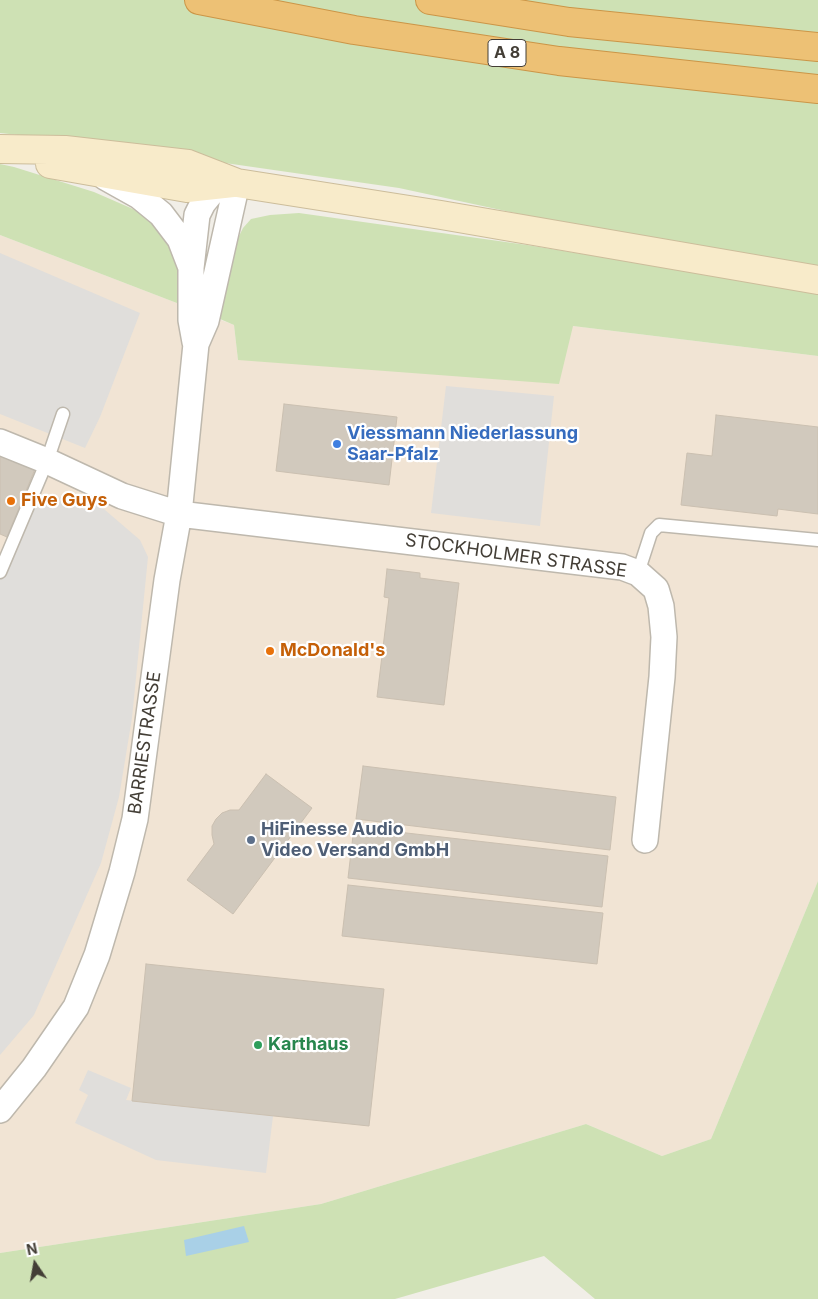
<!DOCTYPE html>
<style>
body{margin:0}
#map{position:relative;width:818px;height:1299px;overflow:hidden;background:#f1eee7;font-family:Inter,sans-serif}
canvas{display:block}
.north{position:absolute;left:10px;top:1239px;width:50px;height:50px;-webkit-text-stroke:4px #fff;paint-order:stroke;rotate:348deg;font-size:14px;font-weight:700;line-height:20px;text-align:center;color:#433e36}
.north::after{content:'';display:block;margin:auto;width:18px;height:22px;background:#433e36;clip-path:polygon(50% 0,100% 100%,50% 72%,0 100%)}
</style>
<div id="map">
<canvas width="818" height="1299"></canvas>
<div class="north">N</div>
</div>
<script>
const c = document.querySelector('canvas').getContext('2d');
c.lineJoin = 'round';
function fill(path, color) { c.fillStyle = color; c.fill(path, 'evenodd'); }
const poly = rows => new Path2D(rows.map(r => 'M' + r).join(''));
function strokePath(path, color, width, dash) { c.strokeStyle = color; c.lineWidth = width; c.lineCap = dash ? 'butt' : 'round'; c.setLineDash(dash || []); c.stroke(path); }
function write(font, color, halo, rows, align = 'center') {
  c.font = font + ' Inter,sans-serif'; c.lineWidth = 4.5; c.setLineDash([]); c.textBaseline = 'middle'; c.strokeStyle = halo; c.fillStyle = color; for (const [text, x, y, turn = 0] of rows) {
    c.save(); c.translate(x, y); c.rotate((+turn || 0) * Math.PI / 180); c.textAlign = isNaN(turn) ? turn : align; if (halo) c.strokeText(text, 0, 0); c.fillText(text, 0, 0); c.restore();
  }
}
const commercial = poly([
 [0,235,234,325,238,360,573,326,818,356,818,881,711,1139,662,1156,586,1124,321,1204,0,1253]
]);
const green = poly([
 [0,0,818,0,818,268,589,229,399,188,65,140,0,133],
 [0,164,14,167,94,192,133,209,152,222,169,244,179,267,182,305,0,235],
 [299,213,527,245,818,292,818,356,573,326,559,384,238,360,234,325,220,319,236,242,243,228,251,219,270,215],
 [818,881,818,1299,595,1299,544,1256,395,1299,0,1299,0,1253,321,1204,586,1124,662,1156,711,1139]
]);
const parking = poly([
 [0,253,140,313,100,417,85,448,0,414],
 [446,386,554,396,540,526,431,513],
 [70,493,98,504,140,540,148,557,132,718,119,797,101,863,34,1015,0,1055,0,565,23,511,34,509],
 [88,1070,131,1088,126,1100,273,1116,266,1173,156,1160,75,1123,88,1095,79,1090]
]);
const water = poly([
 [244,1226,249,1242,186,1256,184,1240]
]);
const building = poly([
 [284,404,397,417,389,485,276,471,284,404],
 [716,415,818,427,818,514,778,509,777,516,681,505,687,453,712,456,716,415],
 [0,454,35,469,7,537,0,534,0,454],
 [387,569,420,573,420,578,459,583,444,705,377,697,389,598,384,597,387,569],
 [363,766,616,797,610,850,356,819,363,766],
 [266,774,312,808,233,914,187,880,214,844,212,835,212,826,216,819,222,813,230,810,239,810,266,774],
 [354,827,608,856,602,907,348,878,354,827],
 [348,885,603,913,597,964,342,936,348,885],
 [146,964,384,989,369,1126,132,1101,146,964]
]);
const service = poly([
 [0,572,47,461,63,414],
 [638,573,651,533,659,525,818,540]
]);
const minor = poly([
 [105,177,139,196,161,214,180,239,190,265],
 [195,342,191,320,191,268,197,215,203,203,212,192,233,184],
 [0,442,47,461,122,496,179,514,622,567,638,573,656,589,661,606,664,637,662,677,645,840],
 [0,1110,34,1068,76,1007,97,955,122,872,135,819,167,580,179,514,196,344,206,321,237,183]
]);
const secondary = poly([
 [0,149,65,150,188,164,237,183,441,215,818,280],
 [50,164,187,188,233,183]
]);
const motorway = poly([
 [199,0,354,30,559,61,818,89],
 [430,0,569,22,818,47]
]);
const markers = [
 [337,444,5,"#3f7fe0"],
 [11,501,5,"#e8710a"],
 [270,651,5,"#e8710a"],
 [251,840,5,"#5c6f8a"],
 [258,1045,5,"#2e9e5b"]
];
const shields = [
 [507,53,38]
];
const shieldNames = [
 ["A 8",507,53]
];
const shopNames = [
 ["Viessmann Niederlassung",347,434],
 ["Saar-Pfalz",347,455]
];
const foodNames = [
 ["Five Guys",21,501],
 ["McDonald's",280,651]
];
const streetNames = [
 ["STOCKHOLMER STRASSE",516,556,8],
 ["BARRIESTRASSE",145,743,-82]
];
const serviceNames = [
 ["HiFinesse Audio",261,830],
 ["Video Versand GmbH",261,851]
];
const leisureNames = [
 ["Karthaus",268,1045]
];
fill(commercial, '#f1e4d4');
fill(green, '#cee1b4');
fill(parking, '#e0dedb');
fill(water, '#a9d0e7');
fill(building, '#d1c9bd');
strokePath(building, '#cbc0b1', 1);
strokePath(service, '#beb8ad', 15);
strokePath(minor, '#beb8ad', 28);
strokePath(secondary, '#ccbd9b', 30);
strokePath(motorway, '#cb9547', 30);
strokePath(service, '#fff', 12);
strokePath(minor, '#fff', 25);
strokePath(secondary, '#f8ebca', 28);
strokePath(motorway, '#edc175', 28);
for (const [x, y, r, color] of markers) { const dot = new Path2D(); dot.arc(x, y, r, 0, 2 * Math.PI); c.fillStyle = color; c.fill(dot); strokePath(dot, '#fff', 2); }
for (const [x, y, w] of shields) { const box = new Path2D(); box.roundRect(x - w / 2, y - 13.5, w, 27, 4); c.fillStyle = '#fff'; c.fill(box); strokePath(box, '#433e36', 1); }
write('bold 16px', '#433e36', null, shieldNames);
write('bold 18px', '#366cbe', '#fff', shopNames, 'left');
write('bold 18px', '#c56008', '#fff', foodNames, 'left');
write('18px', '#433e36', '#fff', streetNames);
write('bold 18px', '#4e5e75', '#fff', serviceNames, 'left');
write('bold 18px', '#27864d', '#fff', leisureNames, 'left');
</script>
